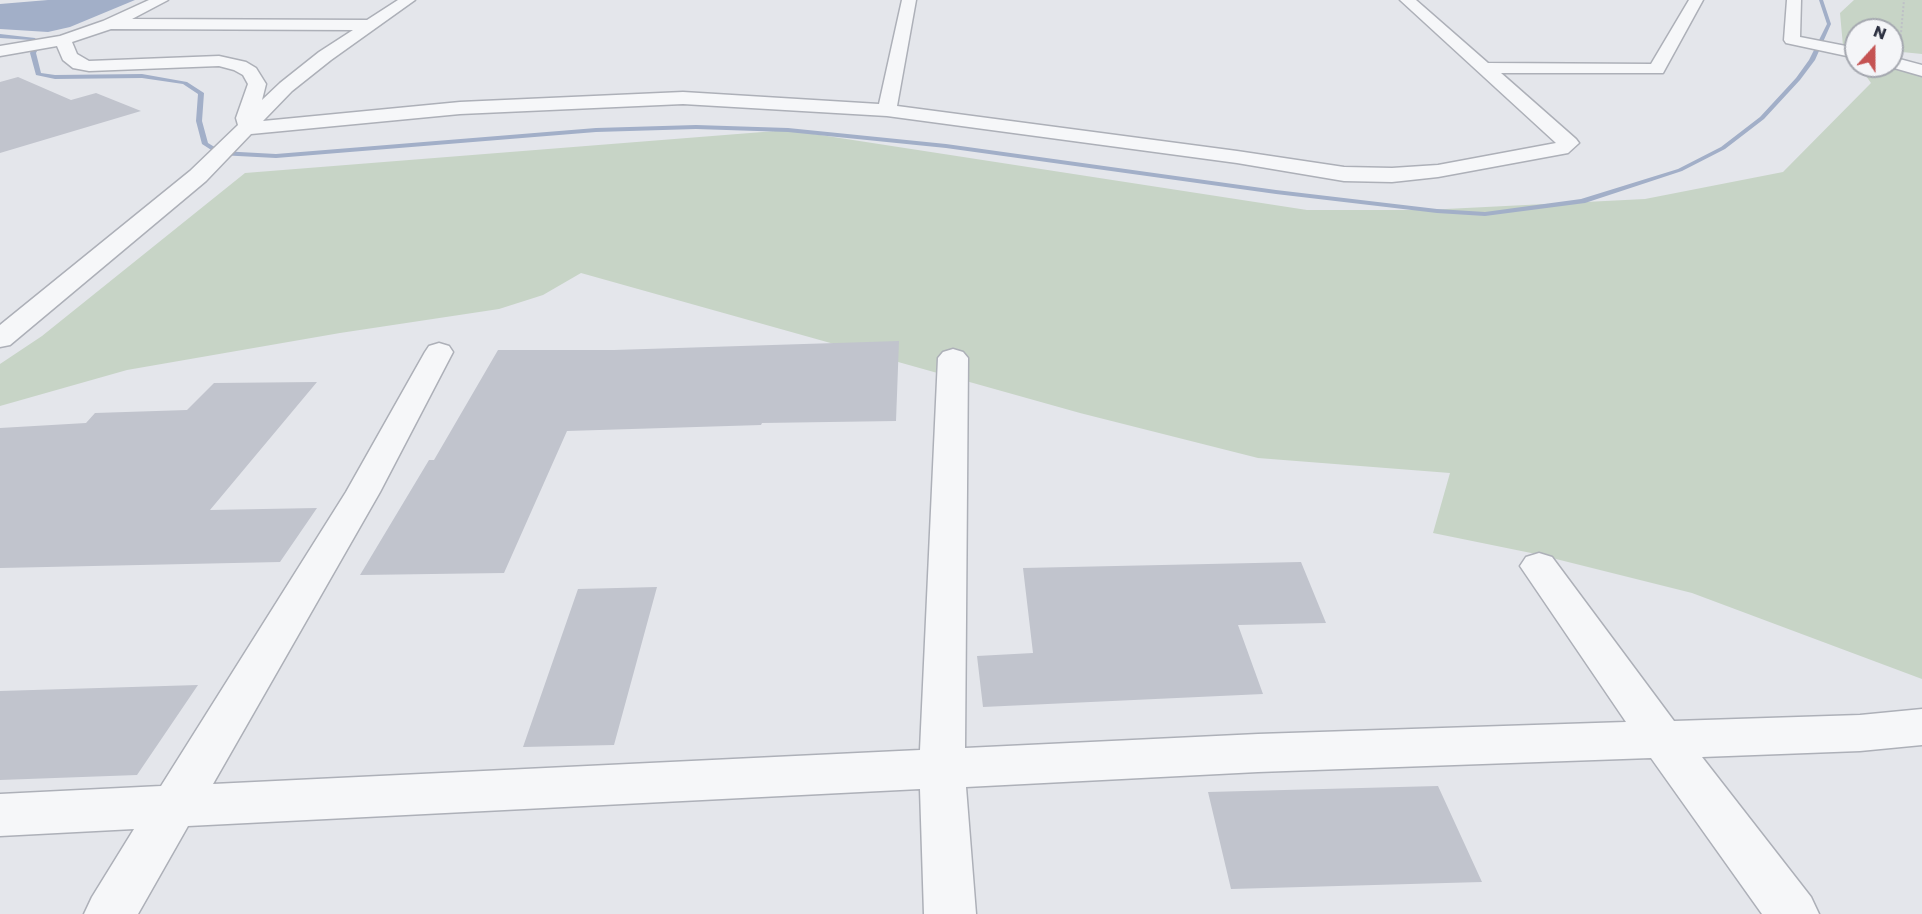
<!DOCTYPE html>
<style>
body{margin:0}
#map{position:relative;width:1922px;height:914px;overflow:hidden;background:#e4e6eb;font-family:Poppins,sans-serif}
canvas{display:block}
.north{position:absolute;left:1844px;top:18px;width:60px;height:60px;box-sizing:border-box;background:#f4f5f8;border:2px solid #a4a7af;border-radius:50%;rotate:21deg;font-size:16px;font-weight:700;line-height:24px;text-align:center;color:#2d3142}
.north::after{content:'';display:block;margin:auto;width:21px;height:27px;background:#c55353;clip-path:polygon(50% 0,100% 100%,50% 72%,0 100%)}
</style>
<div id="map">
<canvas width="1922" height="914"></canvas>
<div class="north">N</div>
</div>
<script>
const c = document.querySelector('canvas').getContext('2d');
c.lineJoin = 'round';
function fill(path, color) { c.fillStyle = color; c.fill(path, 'evenodd'); }
const poly = rows => new Path2D(rows.map(r => 'M' + r).join(''));
function strokePath(path, color, width, dash) { c.strokeStyle = color; c.lineWidth = width; c.lineCap = dash ? 'butt' : 'round'; c.setLineDash(dash || []); c.stroke(path); }
const green = poly([
 [1854,0,1922,0,1922,54,1892,51,1892,30,1856,30,1856,47,1843,46,1840,13],
 [1859,66,1884,66,1922,71,1922,679,1692,593,1536,554,1433,533,1450,473,1258,458,1080,413,581,273,543,295,499,309,340,333,127,370,0,406,0,364,42,336,245,173,788,130,1307,210,1426,210,1645,199,1783,172,1871,83]
]);
const water = poly([
 [48,0,135,0,70,27,48,32,0,29,0,4]
]);
const stream = poly([
 [1819,0,1823,0,1831,24,1815,60,1800,80,1764,119,1725,149,1682,171,1585,203,1485,216,1437,213,1276,194,946,148,788,132,696,129,596,132,276,158,219,155,202,144,196,121,198,94,183,84,142,78,55,79,36,75,30,53,34,45,31,40,0,38,0,34,35,38,40,45,36,53,41,73,55,75,142,74,187,82,204,93,202,121,208,143,221,151,276,154,596,128,696,125,788,128,946,144,1276,190,1437,209,1485,212,1581,199,1678,169,1721,147,1760,117,1796,78,1809,60,1827,24,1819,0]
]);
const building = poly([
 [18,77,71,100,96,93,141,111,0,153,0,82],
 [899,341,896,421,762,423,761,425,567,431,504,573,360,575,429,460,434,460,498,350,614,350],
 [317,382,210,510,317,508,280,562,0,568,0,428,86,423,95,413,187,410,214,383],
 [1301,562,1326,623,1238,625,1263,694,983,707,977,656,1033,653,1023,568],
 [657,587,614,745,523,747,578,589],
 [198,685,137,775,0,780,0,691],
 [1438,786,1482,882,1231,889,1208,792]
]);
const path = poly([
 [1900,44,1904,0]
]);
const minor = poly([
 [149,0,168,0,132,19,367,20,398,0,415,0,331,60,292,91,263,121,460,102,683,92,879,104,902,0,916,0,897,106,1237,151,1344,167,1392,168,1438,165,1556,143,1400,0,1416,0,1488,63,1651,64,1689,0,1703,0,1663,73,1501,73,1576,139,1579,143,1568,153,1438,177,1392,182,1344,181,1237,163,887,116,683,104,460,114,251,134,206,181,10,345,0,347,0,325,190,171,238,125,236,118,248,84,243,75,234,70,219,66,89,71,73,68,63,60,57,46,0,56,0,46,60,36,103,21,149,0],
 [111,29,353,30,319,52,280,83,262,100,266,84,256,68,246,62,219,56,89,61,77,54,72,42,111,29],
 [1787,0,1801,0,1800,37,1856,48,1856,58,1786,43,1784,40,1787,0],
 [1892,57,1922,65,1922,76,1887,66,1892,66,1892,57],
 [439,343,449,346,453,352,380,492,213,784,920,750,938,358,943,352,953,349,963,352,968,358,965,748,1258,734,1626,722,1520,566,1526,557,1539,553,1552,557,1674,721,1860,715,1922,709,1922,745,1860,751,1702,757,1811,897,1819,914,1762,914,1651,758,1258,772,966,787,976,914,924,914,920,789,188,826,138,914,84,914,92,897,134,829,0,836,0,794,161,786,346,492,425,352,429,346,439,343]
]);
fill(green, '#c7d4c6');
fill(water, '#a2afc8');
fill(stream, '#a2afc8');
fill(building, '#c1c4cd');
strokePath(minor, '#adb0b8', 3);
strokePath(path, '#bec0c6', 2, [2, 2]);
fill(minor, '#f6f7f9');
</script>
